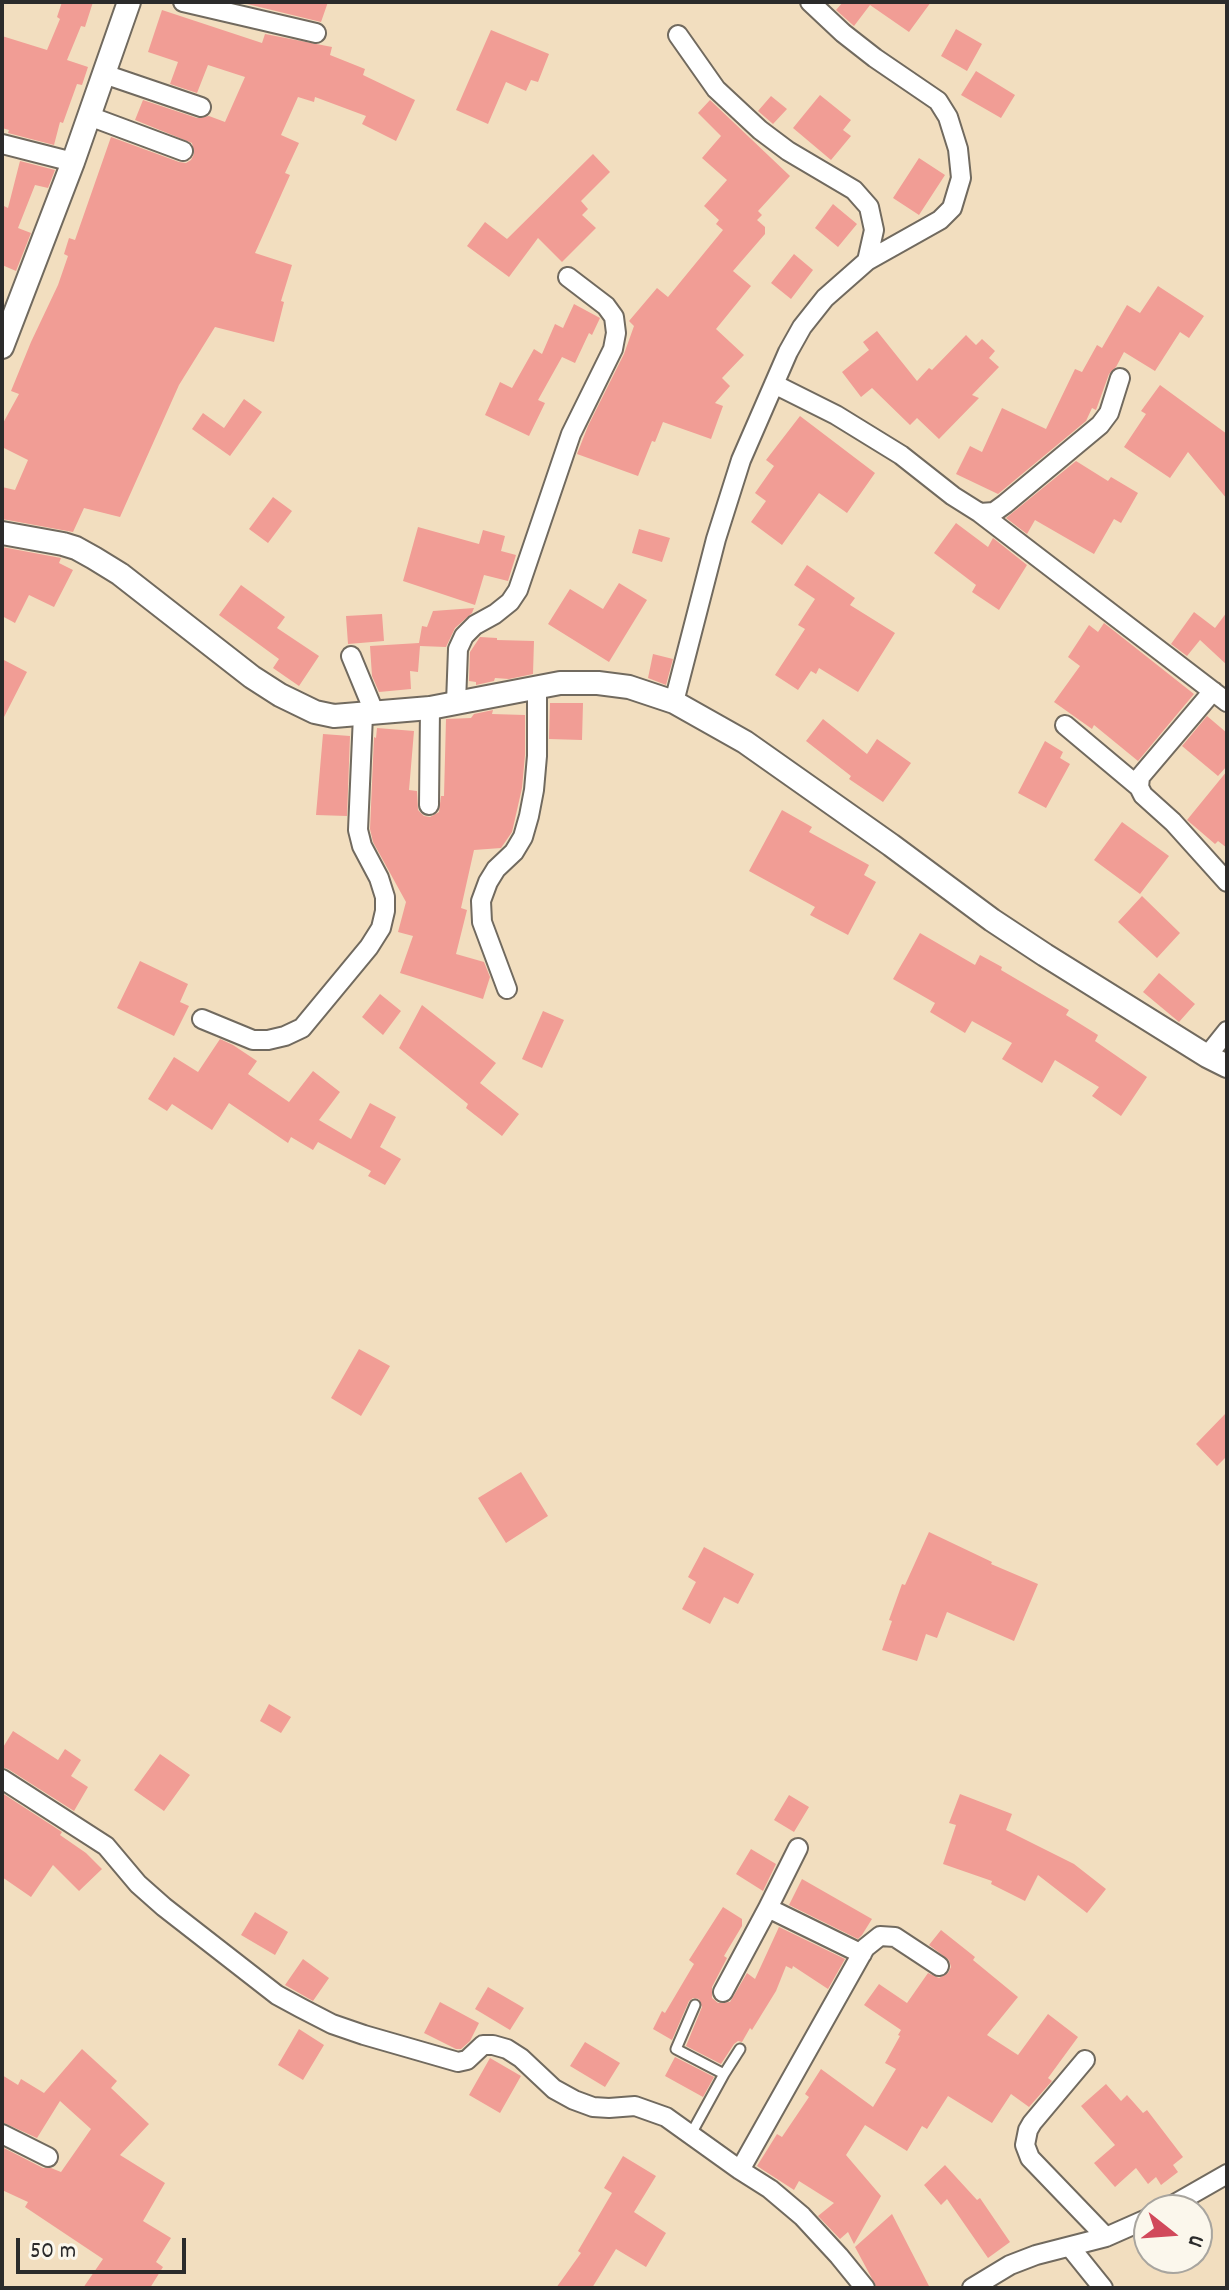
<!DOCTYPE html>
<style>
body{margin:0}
#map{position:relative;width:1229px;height:2290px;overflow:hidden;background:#f2debf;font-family:Dekko,sans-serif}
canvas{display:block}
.frame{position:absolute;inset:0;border:4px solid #2b2b2b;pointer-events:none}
.north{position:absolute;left:1133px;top:2194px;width:80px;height:80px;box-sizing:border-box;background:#fbf7ec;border:2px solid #a8a59f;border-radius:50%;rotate:107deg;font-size:22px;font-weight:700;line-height:32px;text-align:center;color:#2b2b2b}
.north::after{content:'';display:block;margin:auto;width:28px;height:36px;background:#d1495b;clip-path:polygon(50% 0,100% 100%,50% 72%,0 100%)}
.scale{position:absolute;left:16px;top:2238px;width:170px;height:36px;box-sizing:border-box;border:4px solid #2b2b2b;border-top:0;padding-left:10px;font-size:24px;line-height:28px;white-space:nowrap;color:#2b2b2b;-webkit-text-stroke:6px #fbf7ec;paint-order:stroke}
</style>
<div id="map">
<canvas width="1229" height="2290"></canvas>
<div class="frame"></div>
<div class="north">U</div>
<div class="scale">50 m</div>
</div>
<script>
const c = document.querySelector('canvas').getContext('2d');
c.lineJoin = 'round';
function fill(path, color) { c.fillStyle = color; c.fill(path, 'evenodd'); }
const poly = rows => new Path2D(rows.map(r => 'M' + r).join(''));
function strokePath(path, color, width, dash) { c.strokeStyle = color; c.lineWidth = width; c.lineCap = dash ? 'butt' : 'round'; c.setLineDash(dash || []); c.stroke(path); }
const building = poly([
 [62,2,93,2,85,27,81,26,67,60,88,67,82,85,77,84,63,123,60,122,54,145,8,133,9,130,2,128,2,36,47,50,60,19,57,17],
 [239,2,328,2,321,22],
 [843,2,931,2,909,32,870,5,854,26,836,10],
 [162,10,262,43,265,34,332,47,330,55,365,69,363,75,415,100,396,141,362,124,366,116,315,97,314,102,298,97,281,135,299,143,285,173,290,175,255,253,292,265,281,301,284,302,274,342,215,327,179,385,120,517,84,508,73,532,2,519,2,487,15,490,28,460,2,447,2,425,19,394,11,391,31,342,58,285,68,256,64,254,69,238,75,240,111,137,179,162,186,163,191,160,194,154,192,143,135,120,143,100,197,118,209,116,225,122,245,77,208,65,197,93,170,84,178,62,148,52],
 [956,29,982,44,967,71,941,56],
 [491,30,549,54,538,82,531,80,526,91,506,82,488,124,456,110],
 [976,71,1015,95,1001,118,961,95],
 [820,95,851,120,843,130,851,136,831,160,793,128],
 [771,96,787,109,773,124,758,111],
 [710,100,790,176,758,211,762,215,757,220,765,227,765,234,733,271,751,286,716,329,744,355,722,378,730,386,715,403,723,406,711,439,663,422,655,442,652,441,638,476,577,454,588,426,624,354,634,326,629,321,657,288,668,297,723,230,716,224,719,220,704,206,727,180,702,158,721,136,698,113],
 [593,154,610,172,581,201,588,209,582,215,596,228,562,262,538,238,509,277,467,246,485,222,507,239],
 [919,158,945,175,919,215,893,198],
 [20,161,55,170,48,188,35,185,18,228,31,233,16,271,2,265,2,205,8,208],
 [833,204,857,224,838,247,815,228],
 [794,254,813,270,791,299,771,283],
 [1158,286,1204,316,1189,338,1180,332,1155,371,1124,352,1116,367,1109,374,1096,410,1092,408,1086,421,998,494,956,474,970,446,982,452,1002,408,1046,429,1075,369,1082,372,1097,345,1102,348,1127,305,1140,313],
 [574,304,600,318,592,335,589,333,575,363,562,357,538,400,545,403,529,436,485,415,500,382,512,388,534,349,542,354,555,324,563,328],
 [877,331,917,381,929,368,932,370,966,335,976,345,982,339,995,351,989,358,999,367,972,395,979,398,939,439,917,418,910,425,872,388,861,397,842,372,869,350,863,342],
 [1160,385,1227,434,1227,499,1188,452,1170,478,1124,447,1146,414,1141,411],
 [244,399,262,412,230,456,192,429,203,413,224,428],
 [800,416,875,473,847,513,819,493,782,545,751,522,766,501,755,493,774,466,766,460],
 [1076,461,1108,481,1111,477,1138,493,1121,523,1114,519,1094,554,1035,520,1027,534,1006,518],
 [273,497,292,511,268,543,249,529],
 [956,523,988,547,993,538,1027,565,999,610,972,592,976,585,934,553],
 [418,527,479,544,483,530,505,536,501,551,516,555,508,581,484,575,475,605,403,581],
 [639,529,670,538,662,562,632,553],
 [2,547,61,558,59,563,73,570,54,607,29,595,15,623,2,616],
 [807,565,855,598,850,605,895,633,858,692,819,668,816,674,811,671,798,690,775,675,805,629,798,625,815,599,794,585],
 [619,583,647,600,609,662,548,624,570,589,603,609],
 [241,585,285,617,277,628,319,656,299,686,273,668,279,659,219,615],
 [474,608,472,613,455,628,446,647,420,646,418,672,410,671,411,689,379,692,372,676,370,646,419,643,422,626,427,627,433,611],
 [1194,612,1215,628,1227,612,1227,665,1200,640,1187,656,1171,644],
 [382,614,384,641,348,644,346,616],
 [1104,623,1194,694,1138,761,1094,725,1092,729,1054,702,1080,666,1068,657,1089,625,1098,632],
 [480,637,497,638,497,640,534,641,533,674,509,679,495,678,494,681,476,685,476,682,469,681,470,652],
 [653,654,673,659,666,685,648,678],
 [2,659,27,672,2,721],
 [550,703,583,703,582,740,549,739],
 [493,710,492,714,525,715,525,755,522,788,512,832,501,848,474,850,461,908,467,910,456,954,484,962,490,977,483,999,400,973,413,936,398,932,406,902,373,842,370,829,374,737,376,738,377,728,414,731,409,790,417,791,418,810,424,816,430,817,439,812,441,796,444,796,446,719,471,718,474,714],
 [1207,716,1227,733,1227,766,1218,776,1182,746],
 [823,719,867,754,877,739,911,763,883,802,849,779,851,776,806,741],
 [323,734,350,736,347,816,316,815],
 [1045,741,1063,752,1060,758,1070,764,1046,808,1018,793],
 [1227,771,1227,848,1218,841,1215,844,1187,820],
 [782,810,812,827,809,832,869,865,864,875,876,882,848,935,810,915,815,907,749,871],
 [1122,822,1169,856,1140,894,1094,860],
 [1142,896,1180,933,1157,958,1118,922],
 [920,933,975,965,980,955,1002,967,1001,970,1069,1010,1066,1015,1098,1035,1095,1041,1147,1077,1121,1116,1092,1096,1099,1087,1055,1060,1042,1083,1002,1059,1012,1043,972,1021,965,1033,930,1012,935,1003,893,979],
 [140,961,188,984,180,1002,189,1006,174,1036,117,1008],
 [1159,973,1195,1004,1179,1022,1143,992],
 [380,994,401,1011,383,1035,362,1017],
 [422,1005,496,1063,480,1083,519,1114,502,1136,466,1108,468,1104,399,1048],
 [543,1011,564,1020,542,1068,522,1059],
 [220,1039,233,1045,257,1061,248,1074,289,1102,313,1071,340,1092,319,1120,351,1139,370,1103,396,1117,380,1147,401,1159,385,1185,368,1176,371,1171,318,1142,313,1150,291,1137,288,1143,229,1103,212,1130,172,1104,167,1111,148,1099,174,1057,198,1072],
 [359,1349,390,1366,361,1416,331,1398],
 [1227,1412,1227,1456,1217,1466,1196,1444],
 [521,1472,548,1516,506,1543,478,1498],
 [929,1532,992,1562,991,1564,1038,1584,1014,1641,947,1612,937,1638,926,1634,917,1661,882,1650,892,1621,889,1620,902,1584,905,1585],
 [704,1547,754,1574,738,1604,724,1597,710,1624,682,1609,696,1582,688,1577],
 [269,1704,291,1717,281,1733,260,1721],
 [13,1731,58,1760,65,1749,81,1760,71,1776,88,1787,74,1811,8,1769,2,1767,2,1749],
 [160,1754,190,1775,164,1811,134,1790],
 [2,1793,62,1832,60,1835,86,1853,102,1869,79,1891,53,1865,31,1897,2,1877],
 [960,1794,1012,1814,1006,1830,1074,1864,1106,1889,1087,1913,1038,1875,1025,1901,991,1884,992,1881,943,1864,956,1825,949,1823],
 [789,1795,809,1807,794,1832,774,1820],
 [751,1849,776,1864,763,1891,736,1874],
 [802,1879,872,1919,862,1935,858,1939,789,1905],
 [723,1907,742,1919,742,1926,724,1956,727,1958,712,1987,712,1998,718,2003,730,2002,747,1973,755,1979,779,1927,845,1959,828,1989,793,1966,792,1969,786,1966,776,1991,752,2030,750,2028,742,2042,738,2041,734,2044,721,2064,686,2046,702,2007,699,1999,693,1998,689,2001,672,2040,653,2029,662,2011,665,2013,694,1964,689,1960],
 [255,1912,288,1932,275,1955,241,1935],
 [941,1930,975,1957,973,1960,1018,1997,987,2035,1018,2055,1048,2014,1078,2037,1048,2078,1052,2081,1029,2107,1011,2094,992,2123,948,2096,927,2129,922,2126,907,2151,865,2125,846,2155,881,2196,854,2244,848,2232,840,2239,818,2216,834,2203,799,2181,794,2190,757,2166,777,2134,782,2137,809,2097,805,2094,821,2069,873,2107,896,2069,885,2063,900,2036,898,2035,901,2030,864,2005,879,1984,907,2003,928,1973,939,1978,948,1973,951,1967,949,1960,929,1945],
 [303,1959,329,1978,313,2001,285,1985],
 [488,1987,524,2008,510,2030,475,2009],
 [440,2002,479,2023,470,2041,461,2049,456,2049,424,2033],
 [299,2029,324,2045,303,2080,278,2065],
 [585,2042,620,2063,605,2087,570,2066],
 [82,2049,117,2081,111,2088,149,2124,120,2155,165,2183,143,2221,171,2238,156,2262,163,2267,150,2288,83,2288,103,2259,25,2207,28,2202,2,2190,2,2147,43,2168,51,2168,61,2172,91,2129,60,2101,37,2138,2,2122,2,2075,18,2085,21,2079,44,2093],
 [675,2057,714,2077,703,2097,665,2076],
 [490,2058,521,2076,500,2113,469,2095],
 [1106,2084,1121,2101,1127,2095,1143,2113,1147,2110,1183,2157,1173,2165,1178,2172,1161,2185,1156,2177,1148,2184,1136,2168,1115,2187,1094,2163,1115,2145,1081,2106],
 [623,2156,656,2176,634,2212,666,2233,646,2267,616,2249,592,2288,556,2288,581,2253,578,2251,612,2193,604,2188],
 [945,2165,977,2200,980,2198,1010,2242,988,2258,947,2199,941,2205,924,2185],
 [892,2214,930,2288,877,2288,855,2247]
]);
const service = poly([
 [695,2005,676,2049,724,2074,740,2049],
 [691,2134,724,2074]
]);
const minor = poly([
 [183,2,316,33],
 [678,35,716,89,760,130,788,151,854,190,869,207,874,230,867,261],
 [104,74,201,107],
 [89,116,183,151],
 [2,144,73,162],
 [774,384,836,415,901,455,953,496,980,513,994,512,1005,504,1100,425,1109,413,1120,378],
 [980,513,1227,702],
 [351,656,375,714],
 [1213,691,1140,777,1139,787,1143,795,1173,822,1227,882],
 [674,702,716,539,741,460,788,352,802,327,825,298,867,261,940,220,952,208,961,178,958,149,948,117,938,101,875,58,843,33,810,2],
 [456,703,458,649,464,636,475,625,495,614,510,602,518,590,571,434,613,349,616,333,614,317,606,306,568,277],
 [1065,725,1139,787],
 [429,805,430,708],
 [507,989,482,922,481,901,488,882,496,869,514,852,523,837,529,816,534,790,537,756,537,688],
 [202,1019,253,1040,268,1040,285,1036,302,1028,369,947,381,928,385,911,385,897,379,878,362,846,358,830,363,715],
 [1207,1056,1227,1031],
 [2,1779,106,1846,138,1884,164,1907,277,1995,301,2008,332,2024,364,2035,458,2062,467,2060,483,2045,493,2045,507,2049,521,2058,554,2089,574,2100,593,2107,609,2108,635,2106,666,2117,740,2170,770,2189,802,2216,839,2256,865,2288],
 [798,1848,768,1908,862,1954],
 [723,1992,768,1908],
 [1085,2060,1032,2123,1028,2130,1025,2145,1030,2158,1106,2237],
 [2,2134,48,2157],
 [740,2170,865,1948,880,1936,895,1937,939,1966],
 [1164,2210,1227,2174],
 [1070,2247,1103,2288],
 [972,2288,1010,2265,1036,2255,1106,2237,1149,2218]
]);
const tertiary = poly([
 [2,347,73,162,129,2],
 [2,533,63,544,76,548,94,558,120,574,252,677,280,695,315,712,334,716,430,708,560,683,598,683,629,687,674,702,745,742,891,845,992,920,1045,955,1207,1056,1227,1066]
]);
fill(building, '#f19d95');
strokePath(service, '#716a5f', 13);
strokePath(minor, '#716a5f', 22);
strokePath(tertiary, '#716a5f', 26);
strokePath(service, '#fff', 9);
strokePath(minor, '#fff', 18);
strokePath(tertiary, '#fff', 22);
</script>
